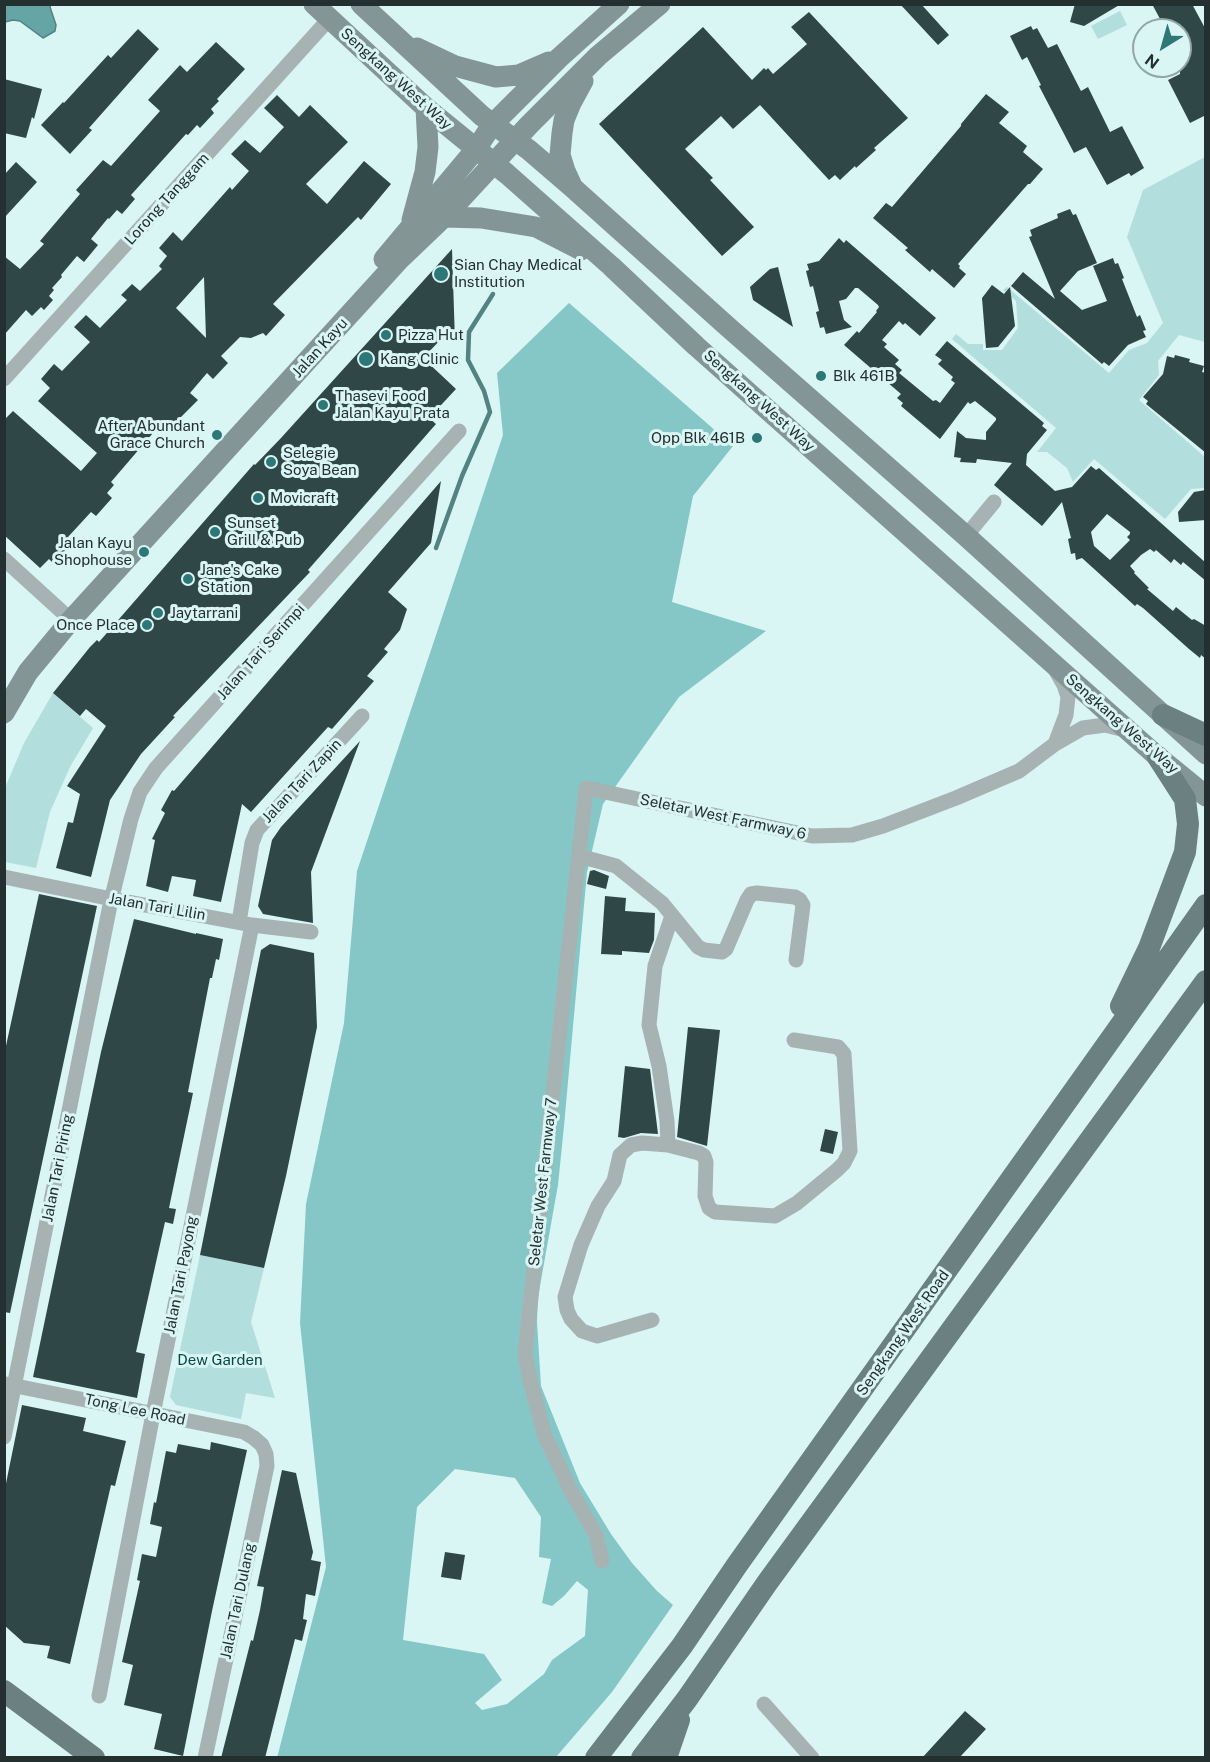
<!DOCTYPE html>
<style>
body{margin:0}
#map{position:relative;width:1210px;height:1762px;overflow:hidden;background:#d9f5f4;font-family:"Public Sans",sans-serif}
canvas{display:block}
.frame{position:absolute;inset:0;border:6px solid #242f2f;pointer-events:none}
.north{position:absolute;left:1132px;top:18px;width:60px;height:60px;box-sizing:border-box;background:#d9f5f4;border:2px solid #91a6a5;border-radius:50%;rotate:217deg;font-size:16px;font-weight:700;line-height:24px;text-align:center;color:#242f2f}
.north::after{content:'';display:block;margin:auto;width:21px;height:27px;background:#2d7777;clip-path:polygon(50% 0,100% 100%,50% 72%,0 100%)}
</style>
<div id="map">
<canvas width="1210" height="1762"></canvas>
<div class="frame"></div>
<div class="north">N</div>
</div>
<script>
const c = document.querySelector('canvas').getContext('2d');
c.lineJoin = 'round';
function fill(path, color) { c.fillStyle = color; c.fill(path, 'evenodd'); }
const poly = rows => new Path2D(rows.map(r => 'M' + r).join(''));
function strokePath(path, color, width, dash) { c.strokeStyle = color; c.lineWidth = width; c.lineCap = dash ? 'butt' : 'round'; c.setLineDash(dash || []); c.stroke(path); }
function write(font, color, halo, rows, align = 'center') {
  c.font = font + ' "Public Sans",sans-serif'; c.lineWidth = 6; c.setLineDash([]); c.textBaseline = 'middle'; c.strokeStyle = halo; c.fillStyle = color; for (const [text, x, y, turn = 0] of rows) {
    c.save(); c.translate(x, y); c.rotate((+turn || 0) * Math.PI / 180); c.textAlign = isNaN(turn) ? turn : align; if (halo) c.strokeText(text, 0, 0); c.fillText(text, 0, 0); c.restore();
  }
}
const green = poly([
 [1120,11,1127,25,1098,39,1091,26],
 [1205,157,1205,342,1179,335,1158,361,1159,375,1139,400,1205,457,1205,488,1191,489,1165,519,1094,459,1073,482,1067,468,1047,452,1037,452,1056,428,952,339,956,334,968,344,983,344,983,350,1002,350,1018,328,1016,301,1003,290,1007,287,1109,373,1129,350,1147,343,1163,323,1127,237,1143,190],
 [53,693,93,728,70,767,50,812,36,868,5,862,5,788,24,743],
 [200,1255,264,1268,251,1322,275,1398,246,1393,241,1419,176,1405,170,1397]
]);
const forest = poly([
 [569,303,733,446,693,496,672,602,766,631,679,697,603,804,587,872,564,1126,558,1185,538,1297,537,1322,541,1386,580,1483,611,1534,632,1563,657,1591,673,1605,612,1692,556,1757,277,1758,326,1567,300,1323,306,1204,344,1023,357,871,503,435,497,373],
 [455,1469,515,1478,541,1517,539,1557,551,1559,542,1603,552,1606,564,1596,577,1581,588,1590,585,1636,552,1660,544,1674,507,1704,482,1710,475,1703,502,1680,484,1654,403,1640,417,1507]
]);
const water = poly([
 [5,4,51,5,50,7,56,25,55,31,43,38,20,21,13,20,5,22,5,4]
]);
const stream = poly([
 [436,548,462,476,490,412,484,391,468,360,469,332,493,294]
]);
const building = poly([
 [900,4,921,4,949,35,938,45],
 [1075,4,1121,4,1084,26,1070,22],
 [1152,4,1192,4,1206,30,1206,115,1190,123,1168,80,1180,74,1180,30,1166,30],
 [809,12,908,118,874,148,876,150,856,168,855,166,840,180,835,175,829,180,760,105,733,129,721,116,685,149,713,178,710,180,754,227,722,256,599,124,703,27,752,80,764,68,766,70,768,68,773,74,807,44,791,27],
 [1031,26,1033,30,1037,28,1048,48,1057,44,1081,91,1088,87,1110,132,1122,126,1144,168,1131,176,1129,173,1107,185,1086,147,1074,153,1039,86,1041,85,1027,57,1022,60,1010,36],
 [138,29,159,49,89,128,92,130,70,154,41,125,63,102,64,103,108,55,111,58],
 [216,42,245,69,217,99,219,101,211,109,214,113,200,128,197,125,188,135,186,134,131,195,135,199,122,214,117,210,109,219,108,218,91,239,98,245,84,262,77,256,61,275,62,277,52,288,54,290,49,296,53,300,44,310,41,307,32,316,26,310,4,335,4,256,20,269,44,244,40,241,80,194,76,190,103,160,111,166,160,111,148,100,180,65,187,72],
 [4,79,42,89,34,119,32,117,26,138,4,133],
 [986,94,1009,112,999,123,1027,146,1023,152,1043,169,1030,184,1028,184,958,264,960,266,959,268,966,274,954,288,932,269,930,272,905,250,908,248,873,218,886,203,892,207,961,126,961,124],
 [277,95,299,117,310,105,348,142,306,184,327,204,364,161,391,184,361,220,358,217,273,304,285,315,266,336,263,333,251,338,240,337,221,356,228,363,213,379,207,373,190,393,198,400,166,432,159,426,111,482,114,485,107,493,112,498,96,516,91,512,68,537,75,543,55,565,49,559,40,568,4,535,4,420,13,411,81,471,97,453,38,401,50,388,41,379,54,364,62,371,90,342,74,327,86,315,100,328,127,300,121,295,132,284,140,291,162,269,159,266,167,256,159,248,173,232,182,241,230,187,232,190,249,171,231,154,245,140,260,153,284,127,264,108],
 [204,277,206,338,176,308],
 [16,162,37,182,4,218,4,175],
 [1070,209,1073,215,1076,214,1097,263,1078,271,1060,291,1082,310,1107,301,1093,266,1113,258,1115,264,1118,263,1124,278,1122,279,1137,317,1140,315,1146,330,1143,331,1146,337,1128,345,1109,366,1104,362,1102,364,1011,286,1023,272,1055,299,1029,237,1032,236,1030,230,1058,218,1057,214],
 [839,238,844,243,846,240,936,318,920,336,905,323,903,325,899,321,882,340,887,344,884,347,899,360,895,364,902,370,899,373,933,401,936,400,940,403,955,383,951,380,953,377,938,364,942,360,935,355,947,341,1044,423,1042,426,1047,430,1027,454,1026,465,1055,491,1072,487,1091,466,1096,470,1099,468,1206,563,1206,581,1183,562,1181,565,1174,559,1171,563,1156,550,1154,552,1150,549,1141,555,1130,566,1135,572,1134,573,1149,588,1147,589,1173,611,1176,607,1192,620,1194,619,1206,626,1206,659,1201,655,1200,658,1189,649,1143,608,1137,604,1135,606,1082,558,1076,560,1075,553,1071,554,1068,539,1071,538,1062,502,1042,526,994,485,1012,463,977,459,976,463,960,462,961,458,954,457,957,431,966,438,986,440,986,432,996,420,996,418,975,401,970,404,968,402,940,439,901,406,903,403,897,398,901,394,844,345,857,331,859,333,877,312,876,311,879,307,878,305,858,288,855,288,846,299,839,301,844,320,852,327,826,334,824,327,820,328,816,312,819,311,813,286,810,287,806,271,809,270,807,264,819,261],
 [1107,514,1130,532,1130,534,1127,537,1130,540,1110,560,1094,546,1091,532],
 [452,249,455,342,446,334,423,358,456,389,429,418,436,424,308,570,310,572,173,716,175,717,141,754,110,800,91,877,56,868,68,822,73,823,80,794,67,786,106,726,86,709,80,716,53,693,90,647,97,640,99,642,254,464,255,465,281,438],
 [778,267,793,327,753,300,750,287,770,269],
 [992,285,1004,294,1010,287,1015,326,998,347,986,348,982,298],
 [1175,355,1190,359,1189,362,1204,366,1202,372,1206,373,1206,453,1146,404,1148,401,1143,397,1163,374,1167,356,1174,358],
 [441,481,431,543,388,592,407,609,400,630,384,649,388,652,367,676,374,681,332,729,328,727,251,812,242,804,221,902,193,896,196,880,172,876,168,892,146,886,155,840,152,839,165,813,161,810,172,790,174,791],
 [1206,490,1206,520,1179,522,1178,512,1194,492],
 [360,741,311,872,313,923,263,914,258,906,272,840,281,827],
 [594,870,609,876,606,889,587,884,590,871],
 [39,894,97,906,10,1313,4,1312,4,1055],
 [605,896,626,898,625,911,655,913,654,940,649,953,622,951,622,955,601,954],
 [134,919,196,934,196,933,223,939,219,960,216,959,212,978,210,978,188,1092,193,1093,169,1208,176,1209,173,1224,165,1222,136,1352,145,1354,137,1398,33,1377,101,1052],
 [270,944,314,953,317,1027,286,1176,264,1268,200,1255,261,950],
 [688,1027,720,1030,707,1146,677,1137],
 [625,1066,650,1069,658,1134,641,1133,624,1138,618,1137],
 [825,1129,838,1132,833,1154,820,1151],
 [22,1405,86,1418,83,1431,126,1441,115,1486,111,1485,70,1664,47,1658,50,1646,24,1643,4,1625,4,1493],
 [211,1442,247,1450,212,1611,183,1756,154,1749,162,1714,124,1705,133,1665,122,1662,140,1581,137,1580,142,1554,156,1557,162,1527,150,1524,154,1502,156,1503,166,1451,176,1453,178,1444,210,1450],
 [282,1470,296,1473,313,1552,311,1560,321,1562,315,1596,306,1594,303,1619,307,1620,302,1641,295,1639,265,1758,221,1758,251,1640,253,1641,260,1610,264,1587,257,1586],
 [445,1552,465,1555,461,1580,441,1577],
 [965,1711,986,1729,959,1758,922,1758]
]);
const street = poly([
 [4,379,329,19],
 [966,536,994,502],
 [4,559,71,620],
 [1055,744,1066,715,1068,697,1064,685,1056,671],
 [579,856,616,866,662,903,698,947,704,950,722,952,726,949,747,900,751,894,757,893,795,897,800,900,803,905,796,960],
 [4,877,112,899,252,925,311,932],
 [239,922,252,843,257,830,362,716],
 [668,1145,667,1121,659,1066,649,1025,655,966,672,916],
 [652,1320,597,1336,582,1331,571,1319,567,1310,565,1297,581,1245,598,1206,614,1181,620,1155,631,1145,642,1143,668,1145,699,1153,704,1156,706,1162,705,1196,709,1208,715,1212,775,1216,797,1203,837,1170,844,1163,850,1151,844,1054,838,1047,794,1040],
 [6,1384,244,1432,254,1438,262,1445,266,1454,267,1466,205,1758],
 [4,1437,110,905,131,819,140,792,156,768,459,431],
 [602,1561,596,1535,571,1491,545,1436,530,1380,525,1353,586,788,812,836,852,835,883,826,956,798,1019,771,1055,744,1083,728,1105,725,1125,730],
 [99,1696,153,1414,252,925],
 [764,1704,812,1758]
]);
const secondary = poly([
 [314,4,426,108,507,174,611,266,696,346,1158,757,1206,796],
 [361,4,482,116,529,150,572,187,728,327,966,536,1206,754],
 [417,48,455,66,496,77,519,75,549,62],
 [571,184,565,171,560,155,562,133,564,120,571,103,583,81],
 [444,217,481,218,536,227,581,250],
 [412,220,425,172,428,147,426,108],
 [384,259,476,149,492,125,559,58,619,4],
 [4,713,28,672,71,620,399,260,444,217,529,125,598,56,660,4]
]);
const primary = poly([
 [1163,715,1206,735],
 [1121,1006,1149,948,1185,852,1188,824,1185,799,1158,757],
 [4,1691,94,1758],
 [596,1758,682,1646,737,1565,1206,905],
 [642,1758,687,1699,767,1583,1206,981],
 [666,1758,679,1720]
]);
const markers = [
 [441,274,8,"#2d7777"],
 [386,335,6,"#2d7777"],
 [366,359,8,"#2d7777"],
 [821,376,6,"#2d7777"],
 [323,405,6,"#2d7777"],
 [217,435,6,"#2d7777"],
 [757,438,6,"#2d7777"],
 [271,462,6,"#2d7777"],
 [258,498,6,"#2d7777"],
 [215,532,6,"#2d7777"],
 [144,552,6,"#2d7777"],
 [188,579,6,"#2d7777"],
 [158,613,6,"#2d7777"],
 [147,625,6,"#2d7777"]
];
const streetNames = [
 ["Sengkang West Way",396,79,42],
 ["Lorong Tanggam",167,199,-48],
 ["Jalan Kayu",320,348,-48],
 ["Sengkang West Way",759,401,42],
 ["Jalan Tari Serimpi",261,652,-48],
 ["Sengkang West Way",1122,724,41],
 ["Jalan Tari Zapin",302,781,-47],
 ["Seletar West Farmway 6",723,817,12],
 ["Jalan Tari Lilin",157,907,10],
 ["Jalan Tari Piring",58,1168,-79],
 ["Seletar West Farmway 7",543,1182,-84],
 ["Jalan Tari Payong",181,1275,-79],
 ["Sengkang West Road",903,1333,-55],
 ["Tong Lee Road",135,1410,12],
 ["Jalan Tari Dulang",238,1601,-78]
];
const poiNames = [
 ["Sian Chay Medical",454,265],
 ["Institution",454,282],
 ["Pizza Hut",398,335],
 ["Kang Clinic",380,359],
 ["Blk 461B",833,376],
 ["Thasevi Food",335,396],
 ["Jalan Kayu Prata",335,413],
 ["After Abundant",205,426,"right"],
 ["Grace Church",205,443,"right"],
 ["Opp Blk 461B",745,438,"right"],
 ["Selegie",283,453],
 ["Soya Bean",283,470],
 ["Movicraft",270,498],
 ["Sunset",227,523],
 ["Grill & Pub",227,540],
 ["Jalan Kayu",132,543,"right"],
 ["Shophouse",132,560,"right"],
 ["Jane's Cake",200,570],
 ["Station",200,587],
 ["Jaytarrani",170,613],
 ["Once Place",135,625,"right"]
];
const parkNames = [
 ["Dew Garden",220,1360]
];
fill(green, '#b2dede');
fill(forest, '#85c7c6');
fill(water, '#65a5a5');
strokePath(water, '#528282', 1.5);
strokePath(stream, '#528282', 4.5);
fill(building, '#2f4747');
strokePath(street, '#a7b3b2', 15);
strokePath(secondary, '#849595', 21);
strokePath(primary, '#6b8080', 22);
for (const [x, y, r, color] of markers) { const dot = new Path2D(); dot.arc(x, y, r, 0, 2 * Math.PI); c.fillStyle = color; c.fill(dot); strokePath(dot, '#d9f5f4', 2); }
write('15px', '#242f2f', '#d9f5f4', streetNames);
write('15px', '#242f2f', '#d9f5f4', poiNames, 'left');
write('15px', '#084646', '#d9f5f4', parkNames);
</script>
